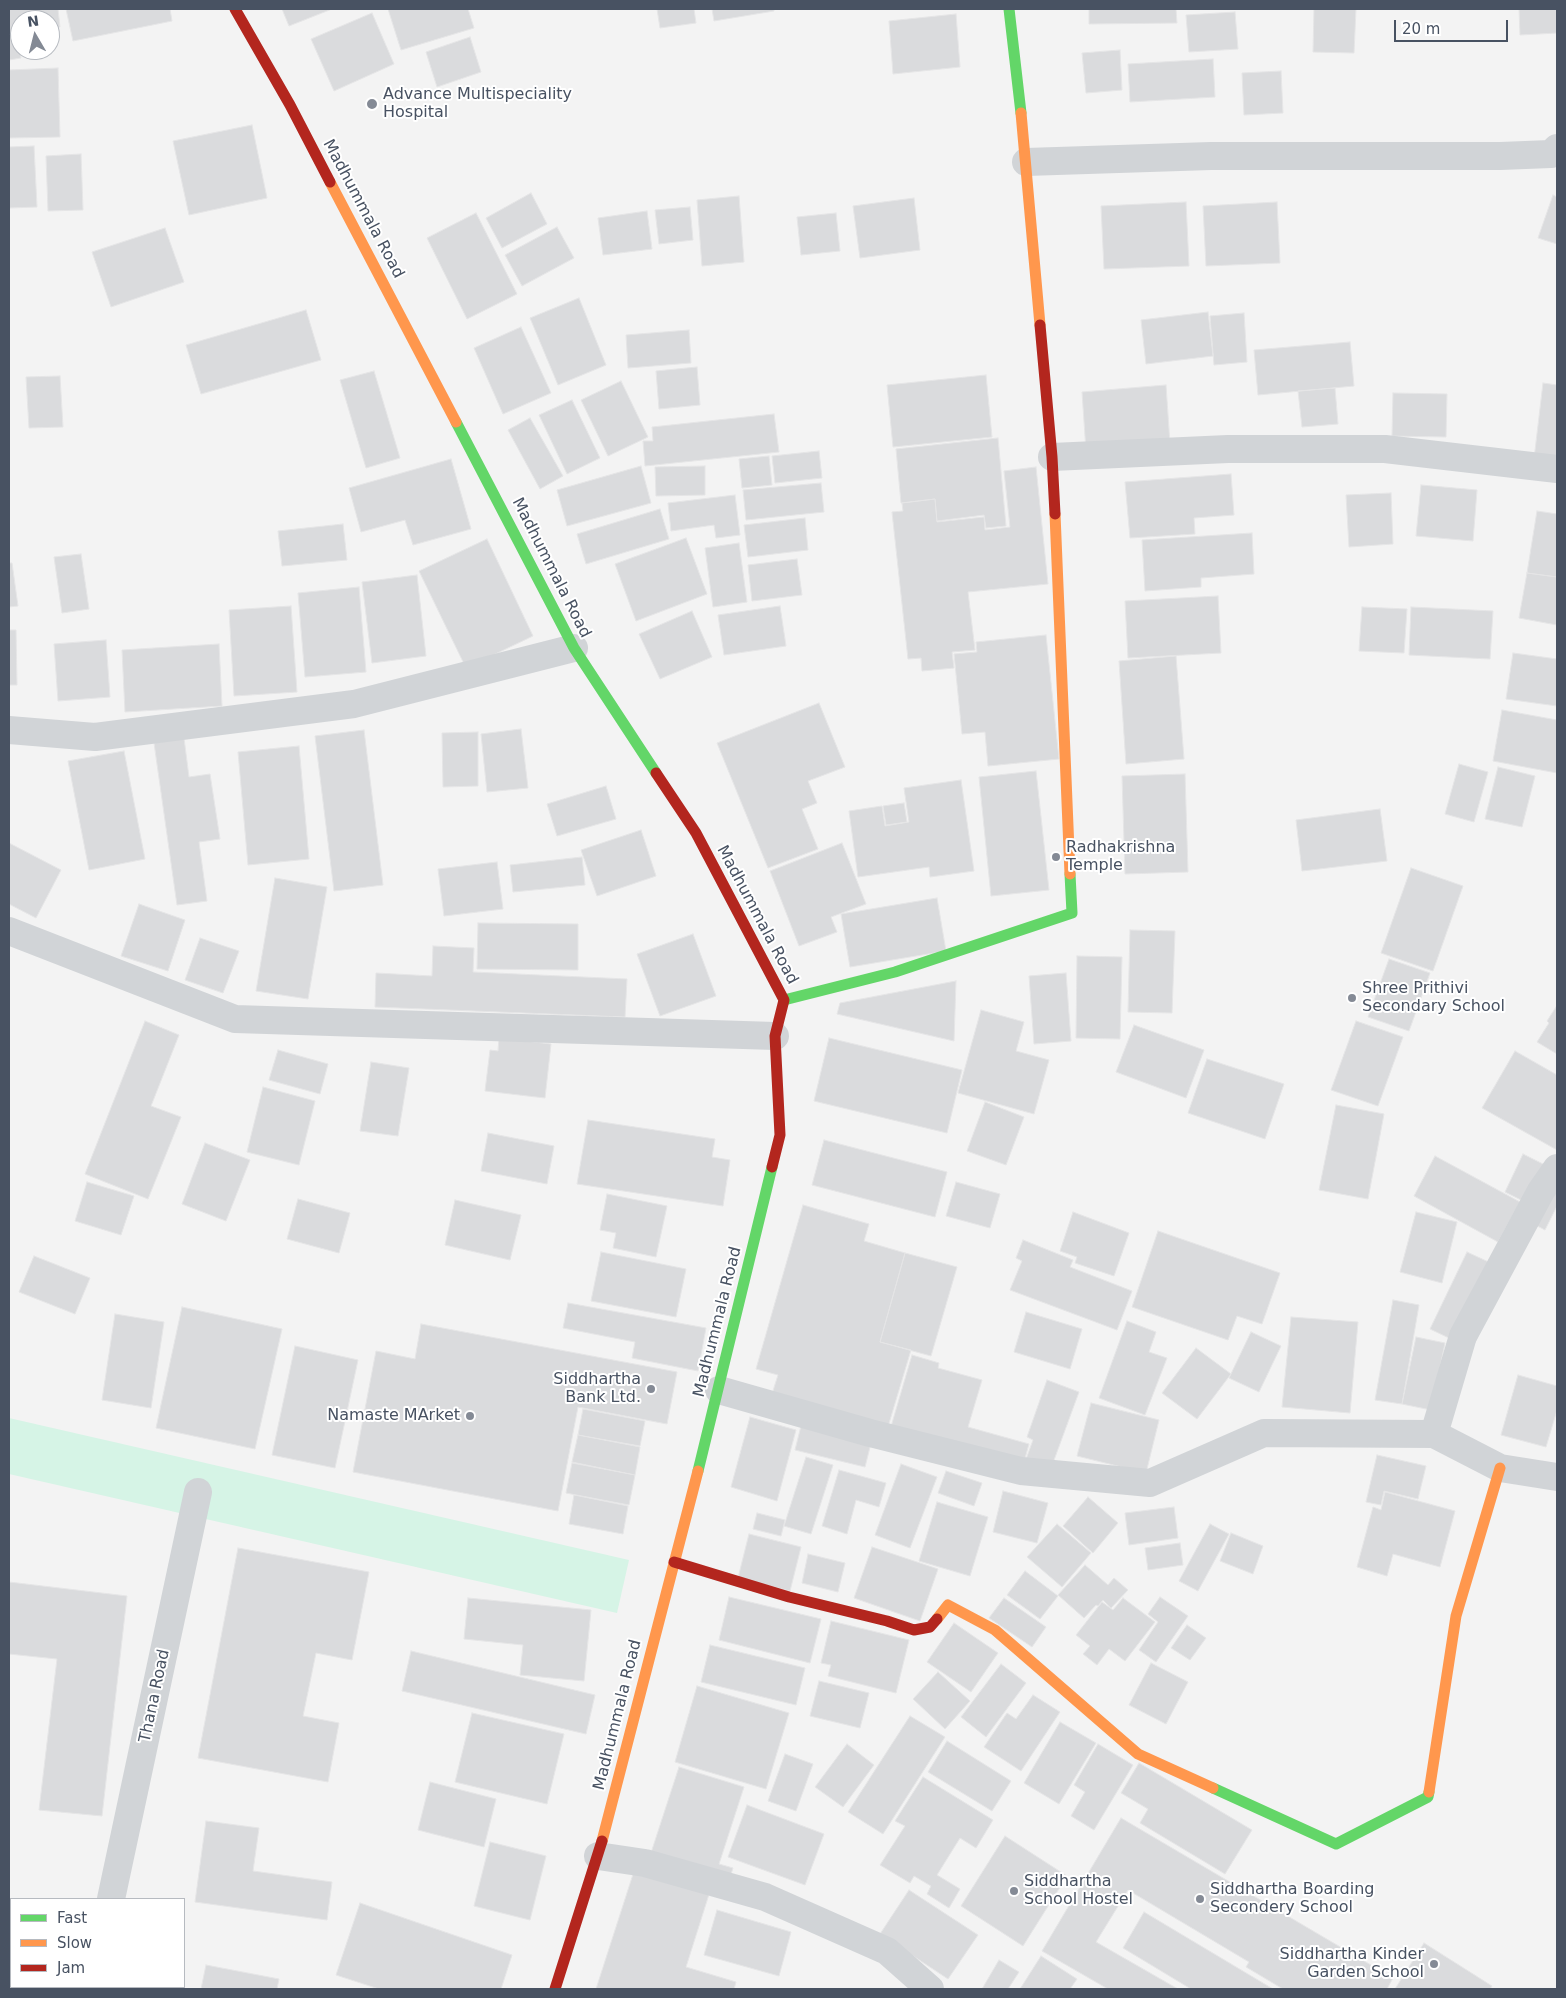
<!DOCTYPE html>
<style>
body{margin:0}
#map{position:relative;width:1566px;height:1998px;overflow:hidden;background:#f3f3f3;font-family:"DejaVu Sans",sans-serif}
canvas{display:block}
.frame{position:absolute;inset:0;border:10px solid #485262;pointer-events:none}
.legend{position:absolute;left:10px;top:1898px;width:175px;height:90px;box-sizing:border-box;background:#fff;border:1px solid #b6bac0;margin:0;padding:6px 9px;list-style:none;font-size:15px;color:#485262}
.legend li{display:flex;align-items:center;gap:10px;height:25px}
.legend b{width:25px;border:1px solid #b6bac0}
.north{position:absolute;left:10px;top:10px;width:50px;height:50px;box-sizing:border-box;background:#fff;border:1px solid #b6bac0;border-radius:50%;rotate:352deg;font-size:14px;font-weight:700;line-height:20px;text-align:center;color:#485262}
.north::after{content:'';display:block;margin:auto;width:18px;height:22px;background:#848a95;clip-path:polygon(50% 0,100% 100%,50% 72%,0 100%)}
.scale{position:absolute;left:1394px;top:20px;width:114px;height:22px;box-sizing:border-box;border:2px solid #485262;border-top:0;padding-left:6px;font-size:15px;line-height:18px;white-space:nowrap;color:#485262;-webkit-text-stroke:4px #fff;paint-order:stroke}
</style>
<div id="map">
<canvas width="1566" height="1998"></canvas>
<div class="frame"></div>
<ul class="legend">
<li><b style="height:6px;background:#63d668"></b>Fast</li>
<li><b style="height:6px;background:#ff974d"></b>Slow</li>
<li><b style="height:6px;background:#b3261e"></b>Jam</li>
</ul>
<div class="north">N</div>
<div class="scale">20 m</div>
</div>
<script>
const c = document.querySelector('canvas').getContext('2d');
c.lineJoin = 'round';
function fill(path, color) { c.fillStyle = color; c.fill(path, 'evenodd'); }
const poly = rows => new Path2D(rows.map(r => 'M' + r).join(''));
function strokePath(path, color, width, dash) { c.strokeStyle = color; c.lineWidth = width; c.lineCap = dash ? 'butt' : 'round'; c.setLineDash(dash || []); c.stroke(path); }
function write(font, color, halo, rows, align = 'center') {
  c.font = font + ' "DejaVu Sans",sans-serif'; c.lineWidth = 4; c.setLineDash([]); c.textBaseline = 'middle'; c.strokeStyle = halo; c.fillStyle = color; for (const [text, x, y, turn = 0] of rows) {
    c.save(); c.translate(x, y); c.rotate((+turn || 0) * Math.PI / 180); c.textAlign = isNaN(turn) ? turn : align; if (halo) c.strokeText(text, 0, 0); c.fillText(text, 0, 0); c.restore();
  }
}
const green = poly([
 [9,1418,629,1560,617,1613,9,1474]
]);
const building = poly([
 [9,9,58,9,60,27,50,28,50,20,20,20,20,32,18,32,21,58,9,60,9,9],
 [66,9,170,9,172,21,73,41,66,9],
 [282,9,332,9,289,26,282,9],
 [388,9,468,9,474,28,401,50,388,9],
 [657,9,694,9,696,23,660,28,657,9],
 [712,9,774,9,774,11,714,21,712,9],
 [1089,9,1176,9,1177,23,1089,24,1089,9],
 [1314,9,1356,9,1354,53,1313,52,1314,9],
 [1519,9,1557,9,1557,33,1520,35,1519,9],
 [1235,12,1238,49,1189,52,1186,15,1235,12],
 [372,13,394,64,334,91,311,39,372,13],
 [956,14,960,67,893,74,889,21,956,14],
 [470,37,481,72,437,87,426,52,470,37],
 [1120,50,1122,90,1086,93,1082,53,1120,50],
 [1213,59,1215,97,1130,102,1128,64,1213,59],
 [58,68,60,137,9,138,9,70,58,68],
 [1281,71,1283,113,1244,115,1242,73,1281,71],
 [252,125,267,198,189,215,173,141,252,125],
 [34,146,37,207,9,208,9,147,34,146],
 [81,154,83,210,48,211,46,156,81,154],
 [531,193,547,224,502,248,486,218,531,193],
 [1553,195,1557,197,1557,244,1538,238,1553,195],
 [739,196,744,262,702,266,697,200,739,196],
 [914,198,920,250,860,258,853,206,914,198],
 [1186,202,1189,266,1104,269,1101,206,1186,202],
 [1277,202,1280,263,1206,266,1203,206,1277,202],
 [690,207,693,240,659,244,655,210,690,207],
 [647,211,652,249,603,255,598,218,647,211],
 [476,213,517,294,467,319,427,238,476,213],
 [836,213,840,251,801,255,797,217,836,213],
 [557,227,574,258,522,286,505,255,557,227],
 [165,228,184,282,111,307,92,252,165,228],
 [579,298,606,365,558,385,530,318,579,298],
 [306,310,321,360,201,394,186,345,306,310],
 [1208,312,1213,356,1146,364,1141,320,1208,312],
 [1244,313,1247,362,1214,365,1210,316,1244,313],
 [521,327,551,393,503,414,474,348,521,327],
 [689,330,691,363,628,368,626,335,689,330],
 [1350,342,1354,386,1258,395,1254,350,1350,342],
 [697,367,700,405,659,409,656,371,697,367],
 [374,371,400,458,366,468,340,380,374,371],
 [986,375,992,437,893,447,887,385,986,375],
 [60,376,63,427,29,428,26,377,60,376],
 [621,381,648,437,608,456,581,400,621,381],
 [1543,383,1557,385,1557,461,1534,459,1543,383],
 [1166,385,1170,444,1086,451,1082,392,1166,385],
 [1335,388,1338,424,1302,427,1298,391,1335,388],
 [1393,393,1447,394,1446,437,1392,436,1393,393],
 [572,400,600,458,567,474,539,415,572,400],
 [774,414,779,452,645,466,643,441,653,441,652,427,774,414],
 [530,418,563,476,540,489,508,430,530,418],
 [998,438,1006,526,986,528,984,515,937,521,935,499,901,503,896,449,998,438],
 [819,451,822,478,775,483,772,456,819,451],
 [769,456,772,485,742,488,739,459,769,456],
 [451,459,471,529,413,545,405,520,361,532,349,488,451,459],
 [641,466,651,503,567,526,557,490,641,466],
 [705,466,705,495,656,496,655,467,705,466],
 [1036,467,1048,584,968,592,975,650,952,652,954,668,922,671,921,658,908,659,892,512,903,511,902,503,935,499,937,522,984,517,985,530,1010,527,1004,471,1036,467],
 [1231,474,1234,515,1194,518,1195,534,1130,538,1125,482,1231,474],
 [821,483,824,512,746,520,743,490,821,483],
 [1421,485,1477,490,1473,541,1416,536,1421,485],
 [1391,493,1393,544,1349,547,1346,495,1391,493],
 [735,495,740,535,716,538,714,525,671,531,668,503,735,495],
 [660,509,669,539,586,564,577,534,660,509],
 [1537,511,1557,514,1557,577,1527,573,1537,511],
 [805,518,808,550,748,557,744,525,805,518],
 [343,524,347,560,282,566,278,531,343,524],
 [1252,533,1254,574,1201,578,1201,587,1145,591,1142,540,1252,533],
 [686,538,707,594,636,621,615,564,686,538],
 [487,539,533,636,466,668,419,571,487,539],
 [739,543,747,602,713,607,705,548,739,543],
 [81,554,89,609,62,613,54,557,81,554],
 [797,559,802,595,752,601,748,565,797,559],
 [9,563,12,563,18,606,9,607,9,563],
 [1527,573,1557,577,1557,625,1519,618,1527,573],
 [417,575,426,656,372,663,362,582,417,575],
 [359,587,366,672,305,677,298,593,359,587],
 [1218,596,1221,653,1128,658,1125,601,1218,596],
 [291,606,297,692,234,696,229,610,291,606],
 [780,606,786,646,724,655,718,615,780,606],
 [1362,607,1407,609,1404,653,1359,651,1362,607],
 [1411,607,1493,611,1490,659,1409,655,1411,607],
 [692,611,712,657,660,679,639,634,692,611],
 [9,630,16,630,17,685,9,685,9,630],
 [1046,635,1059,759,988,766,985,732,962,734,954,654,977,652,976,642,1046,635],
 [106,640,110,697,58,701,54,644,106,640],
 [219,644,222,706,125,712,122,650,219,644],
 [1513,653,1557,659,1557,706,1506,699,1513,653],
 [1176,656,1184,759,1126,764,1119,661,1176,656],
 [819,703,845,767,808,781,817,803,802,809,818,849,768,868,717,743,819,703],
 [1502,710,1557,720,1557,773,1493,761,1502,710],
 [521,729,528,788,487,792,481,734,521,729],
 [364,730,383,885,334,891,315,736,364,730],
 [478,732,478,786,443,787,442,733,478,732],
 [184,738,189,777,210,774,220,839,199,842,207,901,177,905,154,743,184,738],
 [299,746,309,859,248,865,238,752,299,746],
 [124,751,145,859,89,870,68,761,124,751],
 [1459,764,1488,772,1474,822,1445,814,1459,764],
 [1498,767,1535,776,1522,827,1485,819,1498,767],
 [1036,771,1049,890,991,896,979,777,1036,771],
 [1185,774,1188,872,1125,874,1122,776,1185,774],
 [961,780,974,871,930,877,929,867,858,877,849,811,882,806,885,826,909,822,904,788,961,780],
 [606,786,616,819,557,836,547,804,606,786],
 [904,803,907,822,886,825,883,806,904,803],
 [1380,809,1387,861,1302,871,1296,820,1380,809],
 [641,830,656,876,597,896,581,850,641,830],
 [9,843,61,870,36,918,9,904,9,843],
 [842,843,866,904,831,917,837,932,799,946,770,871,842,843],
 [582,857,585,885,513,892,510,865,582,857],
 [497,862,503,909,444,916,438,869,497,862],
 [1411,868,1463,886,1433,971,1381,953,1411,868],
 [275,878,327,887,308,999,256,991,275,878],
 [937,898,946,951,850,967,841,914,937,898],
 [139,904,185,920,168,971,121,956,139,904],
 [478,923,578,924,578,970,477,969,478,923],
 [1130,930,1175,931,1172,1013,1128,1012,1130,930],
 [693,934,716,996,660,1016,637,954,693,934],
 [200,938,239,951,223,993,185,980,200,938],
 [433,946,474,948,473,972,627,979,625,1017,375,1007,376,973,432,976,433,946],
 [1077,956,1122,957,1120,1039,1076,1038,1077,956],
 [1389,959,1430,973,1409,1031,1368,1017,1389,959],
 [1066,973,1071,1041,1034,1044,1029,976,1066,973],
 [956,981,954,1041,837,1014,840,1003,956,981],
 [1556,1007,1557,1007,1557,1054,1537,1042,1549,1023,1547,1021,1556,1007],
 [981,1010,1024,1022,1016,1051,1049,1060,1034,1114,958,1093,981,1010],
 [145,1021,179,1035,151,1106,181,1117,148,1199,85,1174,145,1021],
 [1356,1021,1403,1037,1378,1106,1331,1090,1356,1021],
 [1134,1025,1204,1050,1186,1098,1116,1072,1134,1025],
 [499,1038,551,1044,545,1098,485,1091,490,1050,498,1051,499,1038],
 [829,1038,962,1070,947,1133,814,1101,829,1038],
 [278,1050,328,1064,320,1094,269,1080,278,1050],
 [1515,1051,1557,1075,1557,1150,1482,1108,1515,1051],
 [1207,1059,1284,1084,1265,1139,1188,1113,1207,1059],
 [371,1062,409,1068,398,1136,360,1131,371,1062],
 [263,1087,315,1101,299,1165,247,1152,263,1087],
 [985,1102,1024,1117,1006,1165,967,1151,985,1102],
 [1336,1105,1384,1114,1368,1199,1319,1190,1336,1105],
 [588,1120,715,1139,712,1157,730,1160,723,1206,577,1184,588,1120],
 [488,1133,554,1146,547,1184,481,1171,488,1133],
 [824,1140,947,1172,935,1217,812,1185,824,1140],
 [205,1143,250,1160,226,1221,182,1204,205,1143],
 [1523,1154,1557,1171,1557,1206,1545,1230,1526,1220,1533,1206,1505,1192,1523,1154],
 [1435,1156,1520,1202,1498,1242,1414,1196,1435,1156],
 [87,1182,134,1196,121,1235,75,1221,87,1182],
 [956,1182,1000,1194,990,1228,946,1216,956,1182],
 [607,1194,667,1206,656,1257,613,1248,616,1233,600,1230,607,1194],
 [298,1199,350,1213,339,1253,287,1239,298,1199],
 [455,1200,521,1215,510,1260,445,1245,455,1200],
 [803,1205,869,1224,864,1241,905,1253,880,1342,911,1350,887,1430,771,1397,778,1375,756,1369,803,1205],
 [1073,1212,1129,1233,1114,1276,1075,1263,1077,1257,1060,1251,1073,1212],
 [1416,1212,1457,1222,1442,1283,1400,1272,1416,1212],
 [1158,1231,1280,1273,1262,1324,1237,1316,1228,1340,1132,1307,1158,1231],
 [1023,1240,1073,1260,1070,1267,1132,1291,1117,1330,1010,1290,1022,1261,1016,1258,1023,1240],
 [601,1252,686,1269,676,1317,591,1301,601,1252],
 [1467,1252,1508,1271,1472,1349,1430,1329,1467,1252],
 [905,1253,957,1267,931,1356,880,1342,905,1253],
 [34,1256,90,1278,75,1314,19,1292,34,1256],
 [1393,1300,1419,1305,1402,1404,1375,1400,1393,1300],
 [568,1303,706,1328,698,1371,632,1358,635,1342,563,1328,568,1303],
 [182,1307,282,1329,255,1449,156,1428,182,1307],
 [1026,1312,1082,1329,1070,1369,1014,1352,1026,1312],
 [115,1314,164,1322,151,1408,102,1400,115,1314],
 [1291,1317,1358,1322,1350,1413,1282,1407,1291,1317],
 [1127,1321,1156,1332,1149,1352,1167,1358,1145,1415,1099,1398,1127,1321],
 [421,1324,677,1372,667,1424,578,1407,558,1511,353,1472,376,1351,415,1359,421,1324],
 [1251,1332,1281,1346,1259,1392,1229,1378,1251,1332],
 [1416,1337,1445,1343,1431,1410,1402,1404,1416,1337],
 [295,1346,358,1360,335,1468,272,1455,295,1346],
 [1196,1348,1231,1374,1197,1419,1162,1393,1196,1348],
 [912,1355,939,1363,938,1368,982,1380,968,1427,1029,1444,1022,1469,890,1430,912,1355],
 [1518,1375,1557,1386,1557,1410,1546,1447,1501,1435,1518,1375],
 [1047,1380,1079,1392,1050,1471,1025,1462,1033,1440,1027,1437,1047,1380],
 [1091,1403,1159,1420,1146,1473,1077,1456,1091,1403],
 [583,1409,645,1421,640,1446,578,1435,583,1409],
 [750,1417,796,1430,777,1501,731,1487,750,1417],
 [802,1422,872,1439,865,1467,795,1450,802,1422],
 [578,1435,640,1447,635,1475,572,1462,578,1435],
 [1377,1455,1426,1466,1418,1499,1384,1491,1381,1505,1366,1502,1377,1455],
 [806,1457,833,1465,811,1534,784,1526,806,1457],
 [572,1463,635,1475,629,1505,566,1493,572,1463],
 [901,1464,937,1477,910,1548,875,1535,901,1464],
 [839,1470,886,1483,879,1507,856,1500,847,1534,822,1526,839,1470],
 [946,1471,982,1483,974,1506,938,1493,946,1471],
 [1003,1491,1048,1503,1037,1543,993,1532,1003,1491],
 [1385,1492,1455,1511,1440,1567,1393,1554,1387,1576,1357,1567,1373,1507,1381,1510,1385,1492],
 [574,1495,628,1506,623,1534,569,1524,574,1495],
 [1088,1497,1118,1523,1093,1553,1063,1526,1088,1497],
 [937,1502,988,1517,970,1576,919,1561,937,1502],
 [1174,1507,1178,1538,1129,1545,1125,1513,1174,1507],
 [757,1513,785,1520,781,1536,753,1529,757,1513],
 [1057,1524,1091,1553,1062,1587,1027,1557,1057,1524],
 [1210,1524,1229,1534,1198,1591,1179,1581,1210,1524],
 [1231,1533,1263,1546,1253,1574,1220,1561,1231,1533],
 [749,1534,801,1547,790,1591,738,1578,749,1534],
 [1180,1543,1183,1565,1148,1570,1145,1548,1180,1543],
 [872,1547,938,1569,920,1621,854,1598,872,1547],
 [238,1548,369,1572,352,1660,316,1653,303,1716,339,1723,328,1782,198,1758,238,1548],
 [808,1554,845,1563,838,1592,802,1583,808,1554],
 [1085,1565,1108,1585,1114,1578,1128,1590,1111,1608,1103,1600,1098,1606,1096,1605,1084,1618,1058,1595,1085,1565],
 [1025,1571,1058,1596,1040,1619,1007,1595,1025,1571],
 [9,1582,127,1596,102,1816,39,1810,57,1659,9,1654,9,1582],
 [729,1597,821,1619,810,1663,719,1640,729,1597],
 [1160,1597,1188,1616,1156,1662,1139,1650,1158,1622,1148,1614,1160,1597],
 [468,1598,591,1610,584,1681,520,1675,523,1645,464,1639,468,1598],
 [1004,1598,1046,1627,1032,1647,989,1618,1004,1598],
 [1123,1598,1155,1622,1125,1661,1109,1649,1097,1665,1083,1654,1090,1646,1076,1635,1102,1602,1113,1610,1123,1598],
 [831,1621,909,1640,896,1693,828,1676,831,1665,821,1663,831,1621],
 [954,1623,998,1653,971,1692,927,1662,954,1623],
 [1187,1625,1206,1638,1190,1660,1171,1648,1187,1625],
 [710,1645,805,1668,796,1705,701,1682,710,1645],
 [411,1651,595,1695,586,1734,402,1691,411,1651],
 [1151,1663,1188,1682,1166,1724,1129,1705,1151,1663],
 [1001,1664,1026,1683,986,1737,961,1717,1001,1664],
 [938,1672,970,1701,945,1729,913,1699,938,1672],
 [819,1681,869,1693,860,1728,810,1716,819,1681],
 [697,1686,789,1713,766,1789,675,1762,697,1686],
 [1033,1695,1060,1712,1021,1771,984,1747,1007,1713,1016,1719,1033,1695],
 [472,1713,564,1734,547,1804,455,1782,472,1713],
 [910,1716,945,1737,883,1834,848,1812,910,1716],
 [1060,1722,1096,1743,1059,1804,1024,1783,1060,1722],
 [947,1741,1011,1781,992,1811,928,1772,947,1741],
 [847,1744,874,1765,843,1807,815,1787,847,1744],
 [1098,1744,1133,1765,1094,1830,1071,1816,1085,1792,1074,1785,1098,1744],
 [785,1754,813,1764,796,1811,768,1801,785,1754],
 [1139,1763,1252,1830,1225,1874,1140,1823,1148,1809,1121,1793,1139,1763],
 [679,1767,744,1787,719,1864,733,1868,728,1884,649,1859,679,1767],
 [923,1777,993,1820,976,1848,960,1838,937,1875,960,1889,949,1908,927,1894,931,1886,914,1876,910,1883,880,1865,905,1826,895,1821,923,1777],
 [430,1782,496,1799,484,1847,418,1830,430,1782],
 [747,1805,824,1834,805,1885,728,1857,747,1805],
 [1121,1818,1393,1978,1387,1989,1283,1989,1246,1967,1249,1962,1128,1890,1096,1942,1178,1989,1108,1989,1042,1951,1121,1818],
 [206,1821,259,1828,253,1871,332,1882,327,1920,195,1902,206,1821],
 [1005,1836,1067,1876,1023,1946,961,1906,1005,1836],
 [490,1842,546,1856,530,1920,474,1906,490,1842],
 [636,1865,711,1888,686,1967,736,1982,734,1989,596,1989,636,1865],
 [909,1890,978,1935,948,1979,880,1934,909,1890],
 [9,1902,11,1903,11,1957,9,1957,9,1902],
 [360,1903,512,1955,501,1989,379,1989,336,1975,360,1903],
 [717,1910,791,1932,779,1976,704,1955,717,1910],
 [1144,1912,1273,1989,1191,1989,1123,1948,1144,1912],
 [1424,1943,1492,1986,1490,1989,1395,1989,1424,1943],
 [1041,1956,1077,1979,1070,1989,1020,1989,1041,1956],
 [999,1960,1019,1972,1008,1989,982,1989,999,1960],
 [206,1965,279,1979,277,1989,201,1989,206,1965]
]);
const street = poly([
 [1026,162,1211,156,1500,156,1551,154,1557,148],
 [1052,457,1228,449,1385,449,1557,469],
 [9,730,95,737,354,704,574,648],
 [9,931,235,1019,775,1036],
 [719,1390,870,1433,1021,1471,1150,1483,1264,1433,1434,1434,1500,1468,1557,1477],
 [1434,1434,1463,1336,1541,1191,1557,1168],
 [598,1856,645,1863,765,1897,887,1951,930,1989],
 [111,1899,198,1492],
 [9,1967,11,1968],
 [92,1989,93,1987]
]);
const fast = poly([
 [1009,9,1021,113],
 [456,422,574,648,656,773],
 [784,1000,895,972,1072,913,1070,874],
 [698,1471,772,1167],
 [1213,1788,1336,1844,1428,1797,1429,1792]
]);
const slow = poly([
 [1021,113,1040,325],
 [330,182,456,422],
 [1055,514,1070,874],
 [937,1619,948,1605,995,1630,1138,1754,1213,1788],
 [1429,1792,1456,1616,1500,1468],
 [602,1841,698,1471]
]);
const jam = poly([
 [235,9,290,105,330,182],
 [1040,325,1052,457,1055,514],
 [656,773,696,833,784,1000,775,1036,780,1135,772,1167],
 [674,1562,789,1597,887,1621,914,1630,930,1627,937,1619],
 [555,1989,602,1841]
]);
const markers = [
 [372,104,6,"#848a95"],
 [1056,857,5,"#848a95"],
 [1352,998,5,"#848a95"],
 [651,1389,5,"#848a95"],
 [470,1416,5,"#848a95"],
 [1014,1891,5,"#848a95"],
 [1200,1899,5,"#848a95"],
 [1434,1964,5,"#848a95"]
];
const poiNames = [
 ["Advance Multispeciality",383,95],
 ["Hospital",383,113],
 ["Radhakrishna",1066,848],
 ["Temple",1066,866],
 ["Shree Prithivi",1362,989],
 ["Secondary School",1362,1007],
 ["Siddhartha",641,1380,"right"],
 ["Bank Ltd.",641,1398,"right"],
 ["Namaste MArket",460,1416,"right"],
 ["Siddhartha",1024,1882],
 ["School Hostel",1024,1900],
 ["Siddhartha Boarding",1210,1890],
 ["Secondery School",1210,1908],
 ["Siddhartha Kinder",1424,1955,"right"],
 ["Garden School",1424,1973,"right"]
];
const streetNames = [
 ["Madhummala Road",363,209,62],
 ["Madhummala Road",551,568,63],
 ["Madhummala Road",757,915,62],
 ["Madhummala Road",718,1322,-76],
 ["Thana Road",155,1696,-78],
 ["Madhummala Road",618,1715,-76]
];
fill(green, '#d6f4e6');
fill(building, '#dadbdd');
strokePath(building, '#e5e5e6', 1);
strokePath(street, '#d1d4d7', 28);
strokePath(fast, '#63d668', 11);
strokePath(slow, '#ff974d', 11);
strokePath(jam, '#b3261e', 11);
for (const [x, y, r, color] of markers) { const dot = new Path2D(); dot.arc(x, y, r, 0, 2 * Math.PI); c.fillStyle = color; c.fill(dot); strokePath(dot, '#fff', 2); }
write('16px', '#485262', '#fff', poiNames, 'left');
write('16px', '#485262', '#fff', streetNames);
</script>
